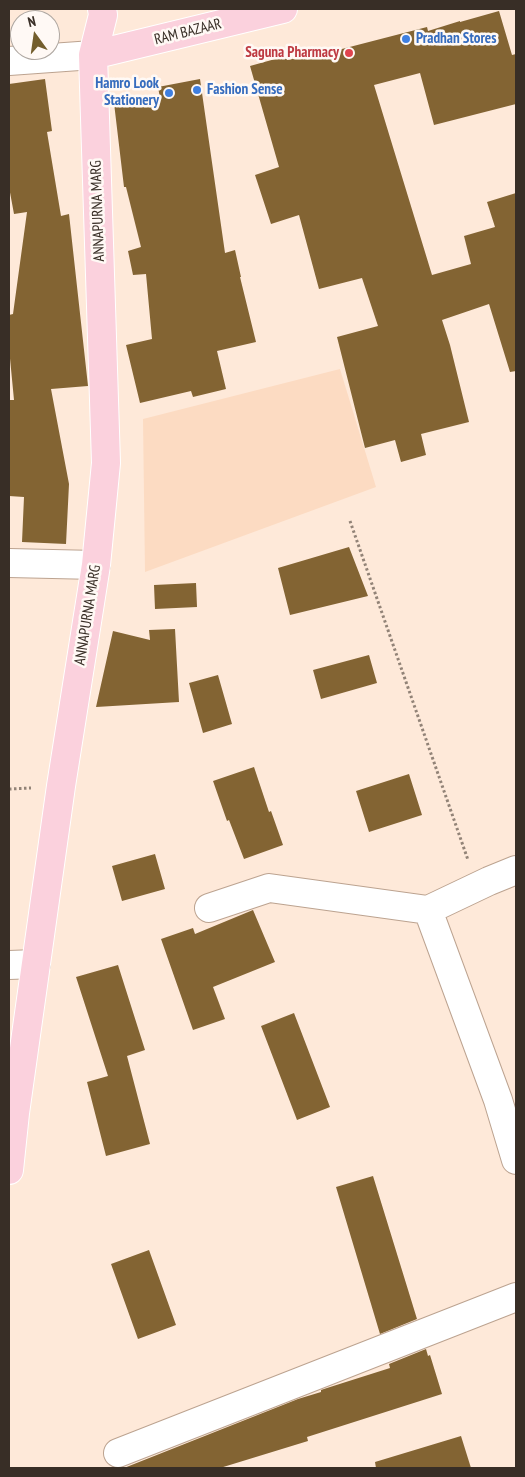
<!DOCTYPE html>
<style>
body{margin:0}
#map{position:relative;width:525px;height:1477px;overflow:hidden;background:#fee9d9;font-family:"PT Sans Narrow",sans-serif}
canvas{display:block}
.frame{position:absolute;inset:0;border:10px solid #382e26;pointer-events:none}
.north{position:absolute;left:10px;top:10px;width:50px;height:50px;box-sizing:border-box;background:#fff9f5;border:1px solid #afa8a2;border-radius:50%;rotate:346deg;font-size:14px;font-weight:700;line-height:20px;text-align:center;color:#382e26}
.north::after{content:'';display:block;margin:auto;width:18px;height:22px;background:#735e2d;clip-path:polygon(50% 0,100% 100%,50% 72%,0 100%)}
</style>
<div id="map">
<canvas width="525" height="1477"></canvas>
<div class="frame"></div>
<div class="north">N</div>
</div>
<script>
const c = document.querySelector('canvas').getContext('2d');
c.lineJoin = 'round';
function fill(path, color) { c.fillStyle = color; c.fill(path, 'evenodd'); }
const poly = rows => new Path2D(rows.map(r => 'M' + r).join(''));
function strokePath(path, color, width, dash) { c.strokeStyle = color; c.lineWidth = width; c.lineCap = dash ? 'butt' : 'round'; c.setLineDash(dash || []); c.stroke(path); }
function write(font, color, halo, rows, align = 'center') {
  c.font = font + ' "PT Sans Narrow",sans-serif'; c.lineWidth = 5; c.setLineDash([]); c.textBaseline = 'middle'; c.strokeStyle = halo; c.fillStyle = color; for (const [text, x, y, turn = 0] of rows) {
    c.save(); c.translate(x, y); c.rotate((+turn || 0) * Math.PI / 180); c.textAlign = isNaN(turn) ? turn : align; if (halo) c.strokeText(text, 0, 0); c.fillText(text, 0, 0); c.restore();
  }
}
const built = poly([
 [340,369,376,487,145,572,143,419]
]);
const building = poly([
 [499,11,512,55,516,54,516,104,434,125,420,73,374,85,432,275,471,264,464,236,495,227,487,202,516,193,516,371,510,372,489,304,442,320,450,345,469,422,421,434,426,455,401,462,395,440,365,448,337,337,378,326,362,278,319,289,299,215,271,224,255,175,279,167,250,66,286,56,287,60,338,50,427,27,428,31,460,21,460,22],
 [45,79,52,131,47,132,61,216,69,214,88,386,51,389,69,484,66,544,22,542,24,497,9,496,9,400,14,400,9,348,9,315,13,314,27,212,14,214,9,187,9,84],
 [200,79,225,253,235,250,241,277,240,277,256,342,217,351,226,389,193,397,191,391,140,403,126,345,152,339,146,274,133,275,128,251,141,247,126,187,124,187,114,103,160,98,158,87],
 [349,547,368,596,290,615,278,568],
 [196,583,197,607,155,609,154,585],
 [175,629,179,702,96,707,113,631,150,640,149,630],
 [369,655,377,683,321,699,313,670],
 [218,675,232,724,203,733,189,683],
 [254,767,269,812,271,811,283,845,244,859,229,820,227,821,213,781],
 [409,774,422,815,369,832,356,791],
 [155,854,165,889,122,901,112,866],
 [253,910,275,962,213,987,225,1019,193,1030,161,939,193,928,195,934],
 [118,965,145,1050,127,1056,150,1144,106,1156,87,1082,108,1076,76,977],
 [294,1013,330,1107,297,1120,261,1026],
 [373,1176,417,1319,380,1334,336,1187],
 [149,1250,176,1325,138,1339,111,1264],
 [426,1349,428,1356,430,1355,442,1394,307,1437,308,1441,220,1468,118,1468,124,1468,298,1399,321,1392,321,1390,327,1388,390,1368,389,1364],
 [461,1436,471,1468,376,1468,375,1462]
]);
const path = poly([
 [350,521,468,860],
 [9,789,31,788]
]);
const minor = poly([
 [9,61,93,55],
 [9,563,96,565],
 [209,908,269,888,428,910,489,881,516,870],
 [428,910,498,1100,516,1160],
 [9,965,36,964],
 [118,1453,516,1297]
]);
const major = poly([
 [93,55,283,9],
 [9,1170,15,1113,61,786,96,565,106,463,93,55,103,15,102,9]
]);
const markers = [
 [406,39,5,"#3f7fe0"],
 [349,53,5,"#e0444e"],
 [197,90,5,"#3f7fe0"],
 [169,93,5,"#3f7fe0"]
];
const streetNames = [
 ["RAM BAZAAR",188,32,-14],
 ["ANNAPURNA MARG",98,211,-92],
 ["ANNAPURNA MARG",88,615,-81]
];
const shopNames = [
 ["Pradhan Stores",416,39],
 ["Hamro Look",159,84,"right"],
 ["Stationery",159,101,"right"],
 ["Fashion Sense",207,90]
];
const healthNames = [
 ["Saguna Pharmacy",339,53]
];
fill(built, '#fcdbc2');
fill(building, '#836433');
strokePath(minor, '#bca390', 30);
strokePath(major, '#fff', 30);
strokePath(path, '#928377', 3, [2.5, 2.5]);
strokePath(minor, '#fff', 28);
strokePath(major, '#fbd1dd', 28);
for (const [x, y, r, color] of markers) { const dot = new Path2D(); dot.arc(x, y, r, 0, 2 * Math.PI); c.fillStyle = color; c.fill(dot); strokePath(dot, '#fff9f5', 2); }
write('15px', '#382e26', '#fff9f5', streetNames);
write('bold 15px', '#366cbe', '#fff9f5', shopNames, 'left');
write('bold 15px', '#be3a42', '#fff9f5', healthNames, 'right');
</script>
